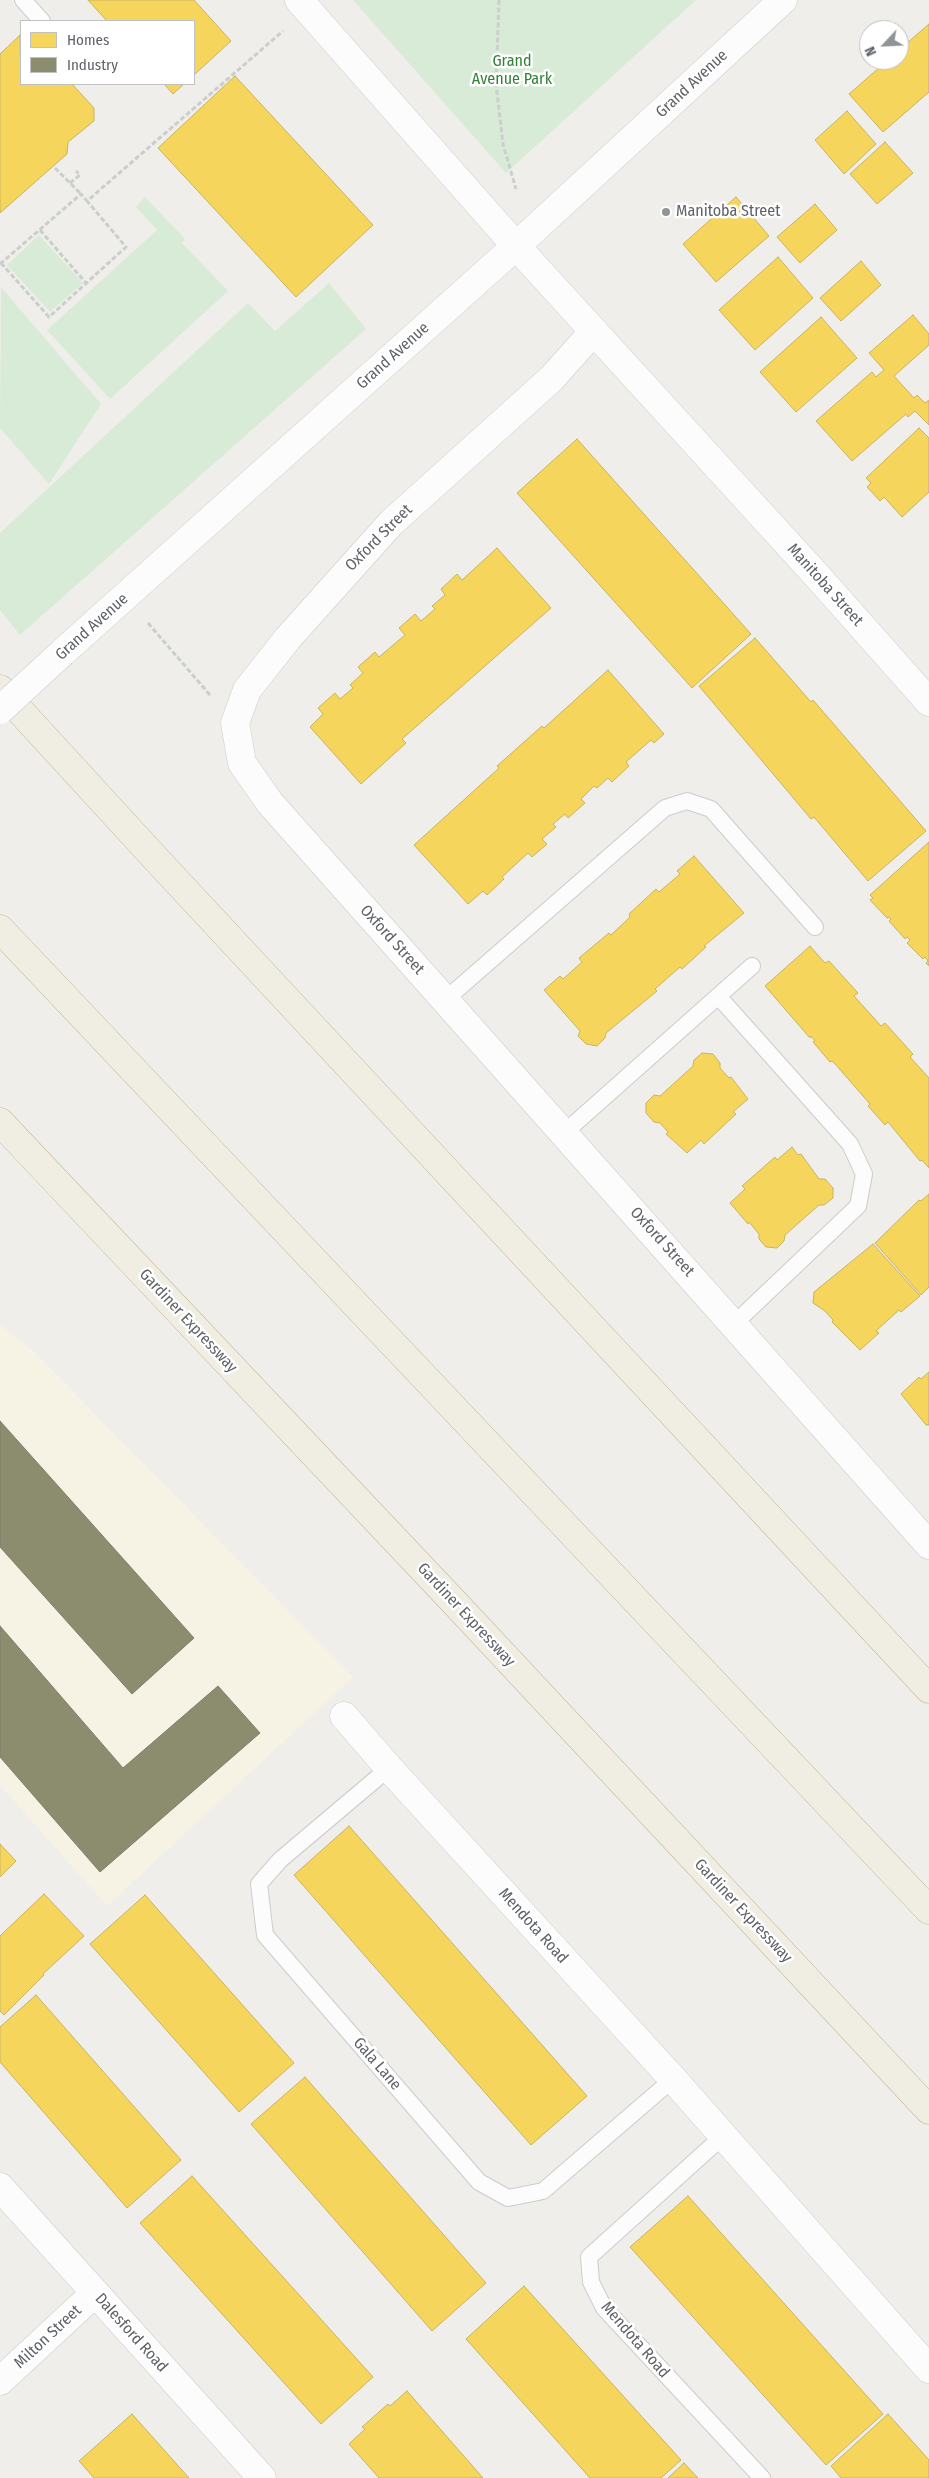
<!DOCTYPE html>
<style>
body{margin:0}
#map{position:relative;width:929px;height:2478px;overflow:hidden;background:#efeeea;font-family:"Fira Sans Condensed",sans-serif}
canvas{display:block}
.legend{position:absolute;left:20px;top:20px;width:175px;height:65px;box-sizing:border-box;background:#fff;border:1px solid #bfc1c3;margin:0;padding:6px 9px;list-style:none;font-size:15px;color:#5f6368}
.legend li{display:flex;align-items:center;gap:10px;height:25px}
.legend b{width:25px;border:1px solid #bfc1c3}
.north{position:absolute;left:859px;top:20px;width:50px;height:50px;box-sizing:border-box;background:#fff;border:1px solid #bfc1c3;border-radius:50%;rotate:245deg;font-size:14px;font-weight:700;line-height:20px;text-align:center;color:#5f6368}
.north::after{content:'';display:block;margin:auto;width:18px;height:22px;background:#919496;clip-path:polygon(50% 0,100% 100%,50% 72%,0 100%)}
</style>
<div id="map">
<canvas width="929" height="2478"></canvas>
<ul class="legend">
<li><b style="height:14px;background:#f6d55c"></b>Homes</li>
<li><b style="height:14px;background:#8c8c6e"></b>Industry</li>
</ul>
<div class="north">N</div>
</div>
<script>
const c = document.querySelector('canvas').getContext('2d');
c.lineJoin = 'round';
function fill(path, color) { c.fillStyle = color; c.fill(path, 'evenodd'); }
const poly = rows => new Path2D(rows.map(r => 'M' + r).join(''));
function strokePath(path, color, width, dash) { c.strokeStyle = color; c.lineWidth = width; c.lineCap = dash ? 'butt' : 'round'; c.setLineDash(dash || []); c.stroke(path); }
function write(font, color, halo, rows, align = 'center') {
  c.font = font + ' "Fira Sans Condensed",sans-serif'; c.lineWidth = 5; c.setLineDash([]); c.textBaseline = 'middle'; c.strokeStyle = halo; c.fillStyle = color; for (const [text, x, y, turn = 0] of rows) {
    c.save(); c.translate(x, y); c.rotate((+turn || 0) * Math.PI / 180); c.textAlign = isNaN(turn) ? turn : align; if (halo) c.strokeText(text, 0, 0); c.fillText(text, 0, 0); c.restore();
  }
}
const commercial = poly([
 [0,1325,32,1350,353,1677,107,1906,0,1785]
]);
const green = poly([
 [353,0,696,0,506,173],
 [145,197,185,239,182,243,228,291,110,399,47,330,157,230,136,207],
 [39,235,83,283,50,312,7,265],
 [329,283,366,329,20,635,0,610,0,533,248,303,275,331],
 [1,287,101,404,49,484,0,428]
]);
const homes = poly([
 [88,0,194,0,231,41,194,75,194,21,107,21,88,0],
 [929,24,929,92,883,132,849,94,888,60,899,60,899,50,929,24],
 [20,35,21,84,72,84,94,108,94,121,68,142,67,154,0,213,0,54,20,35],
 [235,76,373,225,296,297,158,148,235,76],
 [164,84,184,84,173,94,164,84],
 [847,111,876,144,844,174,815,140,847,111],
 [885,142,913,173,877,204,850,174,885,142],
 [736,197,769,236,716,282,683,244,736,197],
 [815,204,837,230,800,263,777,237,815,204],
 [778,257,813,298,755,350,719,310,778,257],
 [861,261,881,285,841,321,820,298,861,261],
 [913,315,929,334,929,345,894,376,914,398,917,395,925,403,929,400,929,425,915,411,908,417,906,414,852,461,816,421,872,372,876,377,884,370,869,353,913,315],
 [821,317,857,358,796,412,760,372,821,317],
 [919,428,929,438,929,492,902,517,884,497,880,501,867,487,871,483,866,478,919,428],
 [577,439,751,634,692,688,517,493,577,439],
 [497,548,551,608,402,739,406,743,361,784,310,727,323,714,318,708,335,693,340,699,353,688,350,685,363,673,358,667,375,652,379,657,405,635,399,628,415,614,421,621,435,609,432,606,445,595,441,589,457,574,462,580,497,548],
 [755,638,811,702,813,700,926,831,868,881,814,817,811,819,699,686,755,638],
 [608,670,664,734,654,743,651,740,626,762,629,766,612,782,608,778,597,788,594,786,581,799,585,803,568,818,565,814,553,824,556,827,542,839,547,844,532,857,528,853,502,877,504,879,487,895,483,891,468,904,414,845,499,768,497,766,542,726,544,728,608,670],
 [929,842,929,966,926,963,928,961,925,957,923,959,907,943,910,940,907,937,905,939,889,921,891,919,889,917,887,918,870,900,873,898,870,895,929,842],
 [694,856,744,913,704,946,706,947,682,969,680,967,655,989,657,991,606,1033,605,1038,597,1046,586,1044,578,1036,580,1031,544,990,560,976,563,979,582,962,579,958,609,933,611,935,630,917,629,914,656,889,659,892,680,874,677,871,694,856],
 [810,946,825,963,829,961,858,993,854,996,881,1026,885,1023,913,1054,910,1057,929,1078,929,1168,922,1160,920,1161,888,1122,885,1125,868,1106,870,1104,836,1065,832,1061,830,1062,813,1042,815,1041,811,1036,810,1038,765,986,810,946],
 [702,1053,713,1054,720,1063,720,1068,729,1078,731,1077,748,1099,733,1112,736,1114,704,1144,701,1140,687,1153,666,1134,668,1132,660,1123,654,1122,646,1113,646,1103,654,1095,660,1096,693,1066,694,1060,702,1053],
 [792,1147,798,1155,801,1154,819,1179,825,1179,833,1188,833,1198,824,1205,819,1205,785,1235,784,1241,777,1248,766,1247,759,1239,759,1234,749,1222,748,1224,730,1203,745,1189,742,1186,775,1157,777,1160,792,1147],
 [929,1194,929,1287,921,1295,875,1243,919,1200,921,1201,929,1194],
 [873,1244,920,1296,901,1312,899,1310,876,1331,879,1333,860,1350,832,1322,833,1320,825,1311,813,1303,814,1292,873,1244],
 [929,1372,929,1425,926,1425,901,1394,919,1377,921,1379,929,1372],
 [349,1826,587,2096,531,2145,294,1875,349,1826],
 [0,1844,16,1861,0,1877,0,1844],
 [44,1894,84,1936,43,1974,44,1975,4,2015,0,2011,0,1936,44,1894],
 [145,1895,294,2063,239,2112,90,1944,145,1895],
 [36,1995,181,2160,127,2208,0,2062,0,2027,36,1995],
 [305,2077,486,2283,432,2331,251,2124,305,2077],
 [192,2176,373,2377,321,2424,140,2223,192,2176],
 [688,2196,883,2414,826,2465,630,2247,688,2196],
 [524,2286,681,2460,661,2478,590,2478,466,2339,524,2286],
 [407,2391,483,2478,379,2478,349,2444,365,2429,362,2427,388,2404,390,2406,407,2391],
 [132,2414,189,2478,94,2478,79,2461,132,2414],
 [888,2414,929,2460,929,2478,841,2478,831,2466,888,2414],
 [684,2463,698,2478,668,2478,684,2463]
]);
const industry = poly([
 [0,1421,194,1638,132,1694,0,1547,0,1421],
 [0,1626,123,1768,218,1686,260,1733,100,1872,0,1757,0,1626]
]);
const path = poly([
 [499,0,496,84,503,144,516,189],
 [55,168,81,194],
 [70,183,80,175,76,171],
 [40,230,86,283],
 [1,263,49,317,126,247,87,201],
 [0,264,81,194,87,201,283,31],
 [148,623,210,695]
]);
const service = poly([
 [23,0,42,21],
 [718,996,850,1144,864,1174,858,1206,734,1324],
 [445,1000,665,808,687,801,711,809,815,927],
 [564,1133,752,966],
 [389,1768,280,1860,259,1884,265,1935,479,2182,508,2198,543,2191,673,2079],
 [722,2137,589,2257,591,2282,604,2308,762,2478]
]);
const minor = poly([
 [299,0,516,246,819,578,929,702],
 [594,331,551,379,391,523,288,638,247,690,235,723,242,763,270,803,929,1545],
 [63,652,516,246,783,0],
 [344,1716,389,1768,673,2079,929,2369],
 [0,2187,262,2478],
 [0,2381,95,2293]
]);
const motorway = poly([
 [0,689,156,859,929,1689],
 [0,929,929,1910],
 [0,1122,453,1601,929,2110]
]);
const minorBridge = poly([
 [0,710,63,652]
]);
const markers = [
 [666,212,5,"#919496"]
];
const parkNames = [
 ["Grand",512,62],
 ["Avenue Park",512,80]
];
const streetNames = [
 ["Grand Avenue",692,84,-43],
 ["Grand Avenue",393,356,-42],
 ["Oxford Street",379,538,-45],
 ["Manitoba Street",825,585,48],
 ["Grand Avenue",92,627,-42],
 ["Oxford Street",392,940,48],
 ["Oxford Street",662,1242,48],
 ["Gardiner Expressway",188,1321,47],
 ["Gardiner Expressway",466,1615,47],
 ["Gardiner Expressway",743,1911,47],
 ["Mendota Road",533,1926,48],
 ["Gala Lane",377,2064,49],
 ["Dalesford Road",131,2333,48],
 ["Milton Street",48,2337,-43],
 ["Mendota Road",635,2340,49]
];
const poiNames = [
 ["Manitoba Street",676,212]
];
fill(commercial, '#f7f3e4');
fill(green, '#d8ebd6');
fill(homes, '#f6d55c');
strokePath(homes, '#c9b360', 1);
fill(industry, '#8c8c6e');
strokePath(industry, '#7e806c', 1);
strokePath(service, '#cbcccc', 18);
strokePath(minor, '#cbcccc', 29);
strokePath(motorway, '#c8b996', 29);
strokePath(path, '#cacfcc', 3, [5, 2.5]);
strokePath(service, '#fdfcfc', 16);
strokePath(minor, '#fdfcfc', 28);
strokePath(motorway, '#f0ede3', 28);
strokePath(minorBridge, '#cbcccc', 29, []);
strokePath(minorBridge, '#fdfcfc', 28);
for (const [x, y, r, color] of markers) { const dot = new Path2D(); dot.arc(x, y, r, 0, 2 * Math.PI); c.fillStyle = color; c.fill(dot); strokePath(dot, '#fff', 2); }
write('16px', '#348238', '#fff', parkNames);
write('16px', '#5f6368', '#fff', streetNames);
write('16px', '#5f6368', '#fff', poiNames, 'left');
</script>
